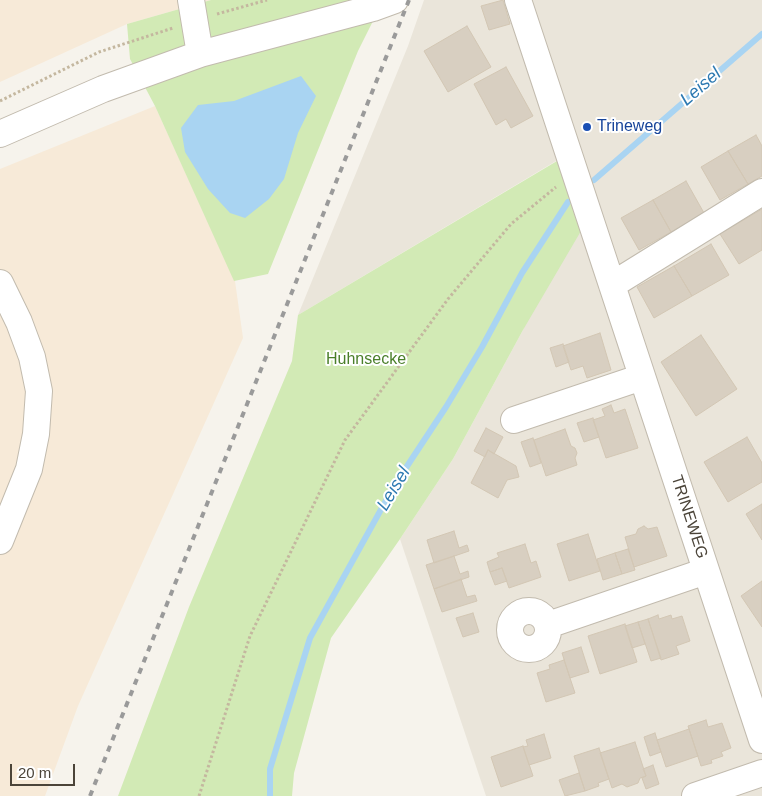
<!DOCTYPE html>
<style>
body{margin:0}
#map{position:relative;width:762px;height:796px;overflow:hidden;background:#f6f3ec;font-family:Helvetica,sans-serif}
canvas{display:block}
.scale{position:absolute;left:10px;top:764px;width:65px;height:22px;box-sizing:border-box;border:2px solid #4b4439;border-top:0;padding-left:6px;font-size:15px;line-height:18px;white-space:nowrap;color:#4b4439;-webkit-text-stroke:4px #fff;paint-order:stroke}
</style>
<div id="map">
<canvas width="762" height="796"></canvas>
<div class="scale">20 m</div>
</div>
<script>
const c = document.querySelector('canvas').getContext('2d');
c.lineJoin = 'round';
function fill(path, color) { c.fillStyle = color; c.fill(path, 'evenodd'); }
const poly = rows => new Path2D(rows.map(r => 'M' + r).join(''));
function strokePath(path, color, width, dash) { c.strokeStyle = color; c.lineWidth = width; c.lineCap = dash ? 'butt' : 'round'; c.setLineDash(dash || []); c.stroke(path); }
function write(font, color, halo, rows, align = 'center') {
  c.font = font + ' Helvetica,sans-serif'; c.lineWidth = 4; c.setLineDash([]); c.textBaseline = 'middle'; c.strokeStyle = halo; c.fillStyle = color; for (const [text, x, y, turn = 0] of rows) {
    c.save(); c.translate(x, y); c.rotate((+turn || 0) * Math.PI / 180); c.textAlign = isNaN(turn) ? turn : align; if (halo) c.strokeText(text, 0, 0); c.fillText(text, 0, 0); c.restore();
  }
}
const residential = poly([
 [424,0,762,0,762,796,486,796,400,539,453,459,523,330,556,161,298,315,408,46]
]);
const commercial = poly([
 [0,0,211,0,127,24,0,82],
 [155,106,235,281,243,338,78,706,45,796,0,796,0,169]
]);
const green = poly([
 [211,0,379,0,373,21,358,51,268,274,234,281,155,106,130,59,127,24],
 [557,161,581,231,523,330,453,459,400,539,331,638,294,773,292,796,118,796,189,607,292,361,298,315]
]);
const water = poly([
 [301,76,316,96,298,133,284,179,269,199,245,218,230,213,208,189,185,152,181,128,198,105,234,101]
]);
const stream = poly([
 [594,180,762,34],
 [270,796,270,769,310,638,394,486,446,407,482,347,522,273,568,202]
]);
const building = poly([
 [503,0,510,24,489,30,481,6,503,0],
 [467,26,491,67,448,92,424,51,467,26],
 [506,67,533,116,511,128,506,119,496,125,474,84,506,67],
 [756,135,762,146,762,176,748,184,728,151,756,135],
 [728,151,748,184,720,200,701,167,728,151],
 [686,181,704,213,671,232,653,200,686,181],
 [653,200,671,232,639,250,621,218,653,200],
 [762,209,762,250,739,264,720,234,762,209],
 [711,244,729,275,692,296,674,266,711,244],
 [674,266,692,296,654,318,637,287,674,266],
 [600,333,611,370,587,378,583,366,571,370,563,346,600,333],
 [701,335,737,389,696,416,661,362,701,335],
 [563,344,569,362,556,367,550,348,563,344],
 [611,405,614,413,625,409,638,448,606,458,593,420,605,416,602,409,611,405],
 [593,418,599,437,584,442,577,423,593,418],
 [486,428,503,437,494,454,488,450,485,457,474,451,486,428],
 [565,429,571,446,575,448,577,453,575,458,577,465,546,476,534,440,565,429],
 [747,437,762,463,762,482,728,502,704,462,747,437],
 [533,438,541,463,530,467,521,442,533,438],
 [488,450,516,466,519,477,507,480,498,498,471,483,488,450],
 [762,504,762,540,746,514,762,504],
 [644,526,648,529,657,527,667,556,634,567,625,537,636,534,638,529,644,526],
 [454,531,459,548,467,545,469,551,434,563,427,540,454,531],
 [588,534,600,571,569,581,557,544,588,534],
 [525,544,531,563,536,561,541,577,509,588,502,568,490,572,487,562,499,557,497,553,525,544],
 [628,549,635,570,622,574,615,553,628,549],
 [615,553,622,574,603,580,597,559,615,553],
 [454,556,460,574,468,571,469,577,434,589,426,565,454,556],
 [502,568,507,581,495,585,490,572,502,568],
 [461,579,467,597,475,595,477,601,442,612,434,589,461,579],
 [762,581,762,627,741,596,762,581],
 [473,613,479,632,463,637,456,618,473,613],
 [658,615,659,619,671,615,672,619,682,616,690,641,676,646,679,654,661,660,648,619,658,615],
 [648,619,661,658,651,661,638,622,648,619],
 [638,622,645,644,632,648,625,626,638,622],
 [625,624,637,662,600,674,588,636,625,624],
 [581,647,589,672,570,678,562,653,581,647],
 [564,660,575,693,546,702,537,673,550,669,549,665,564,660],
 [706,720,708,727,722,723,731,748,721,752,723,756,711,760,712,763,701,766,688,726,706,720],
 [689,729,698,756,666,767,657,740,689,729],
 [655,733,661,752,650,756,644,737,655,733],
 [544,734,551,758,529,765,523,747,528,746,526,740,544,734],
 [635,742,646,776,640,778,638,783,627,787,622,784,612,788,600,753,635,742],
 [523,746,533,776,501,787,491,757,523,746],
 [599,748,609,779,598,783,599,786,585,791,574,756,599,748],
 [653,765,659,784,646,789,642,778,646,776,643,769,653,765],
 [579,773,585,791,565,796,559,780,579,773]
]);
const path = poly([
 [217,14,267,0],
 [0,101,99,52,173,28],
 [199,796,250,636,345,440,448,299,511,224,556,187]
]);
const minor = poly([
 [191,0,200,54],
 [518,0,762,740],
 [0,134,103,89,200,54,373,8,395,0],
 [0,283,19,322,32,357,39,391,36,434,29,469,0,541],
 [612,285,762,192],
 [514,420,642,377],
 '510 630a19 19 0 1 1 38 0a19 19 0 1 1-38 0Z',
 [548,625,706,571],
 [695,796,762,773]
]);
const rail = poly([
 [90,796,409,0]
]);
const markers = [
 [587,127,5,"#1a4fb4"]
];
const transitNames = [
 ["Trineweg",597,127]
];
const parkNames = [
 ["Huhnsecke",366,360]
];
const streetNames = [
 ["TRINEWEG",689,517,72]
];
const waterNames = [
 ["Leisel",701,87,-41],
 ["Leisel",394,489,-59]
];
fill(residential, '#eae5da');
fill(commercial, '#f7ead8');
fill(green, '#d2eab5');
fill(water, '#a9d4f2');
strokePath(stream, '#a9d4f2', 6);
fill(building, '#d8cfc1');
strokePath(building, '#d3c7b4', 1);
strokePath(minor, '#c2bbae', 28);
strokePath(path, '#c4b79f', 3, [2.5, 2.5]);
strokePath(minor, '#fff', 26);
strokePath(rail, '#9a9a9a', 4, [6, 6]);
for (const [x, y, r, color] of markers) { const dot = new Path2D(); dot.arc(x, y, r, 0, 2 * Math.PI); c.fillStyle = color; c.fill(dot); strokePath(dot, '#fff', 2); }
write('16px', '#164399', '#fff', transitNames, 'left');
write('16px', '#4a7f2a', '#fff', parkNames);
write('16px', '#4b4439', '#fff', streetNames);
write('italic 18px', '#2e7ab2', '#fff', waterNames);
</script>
